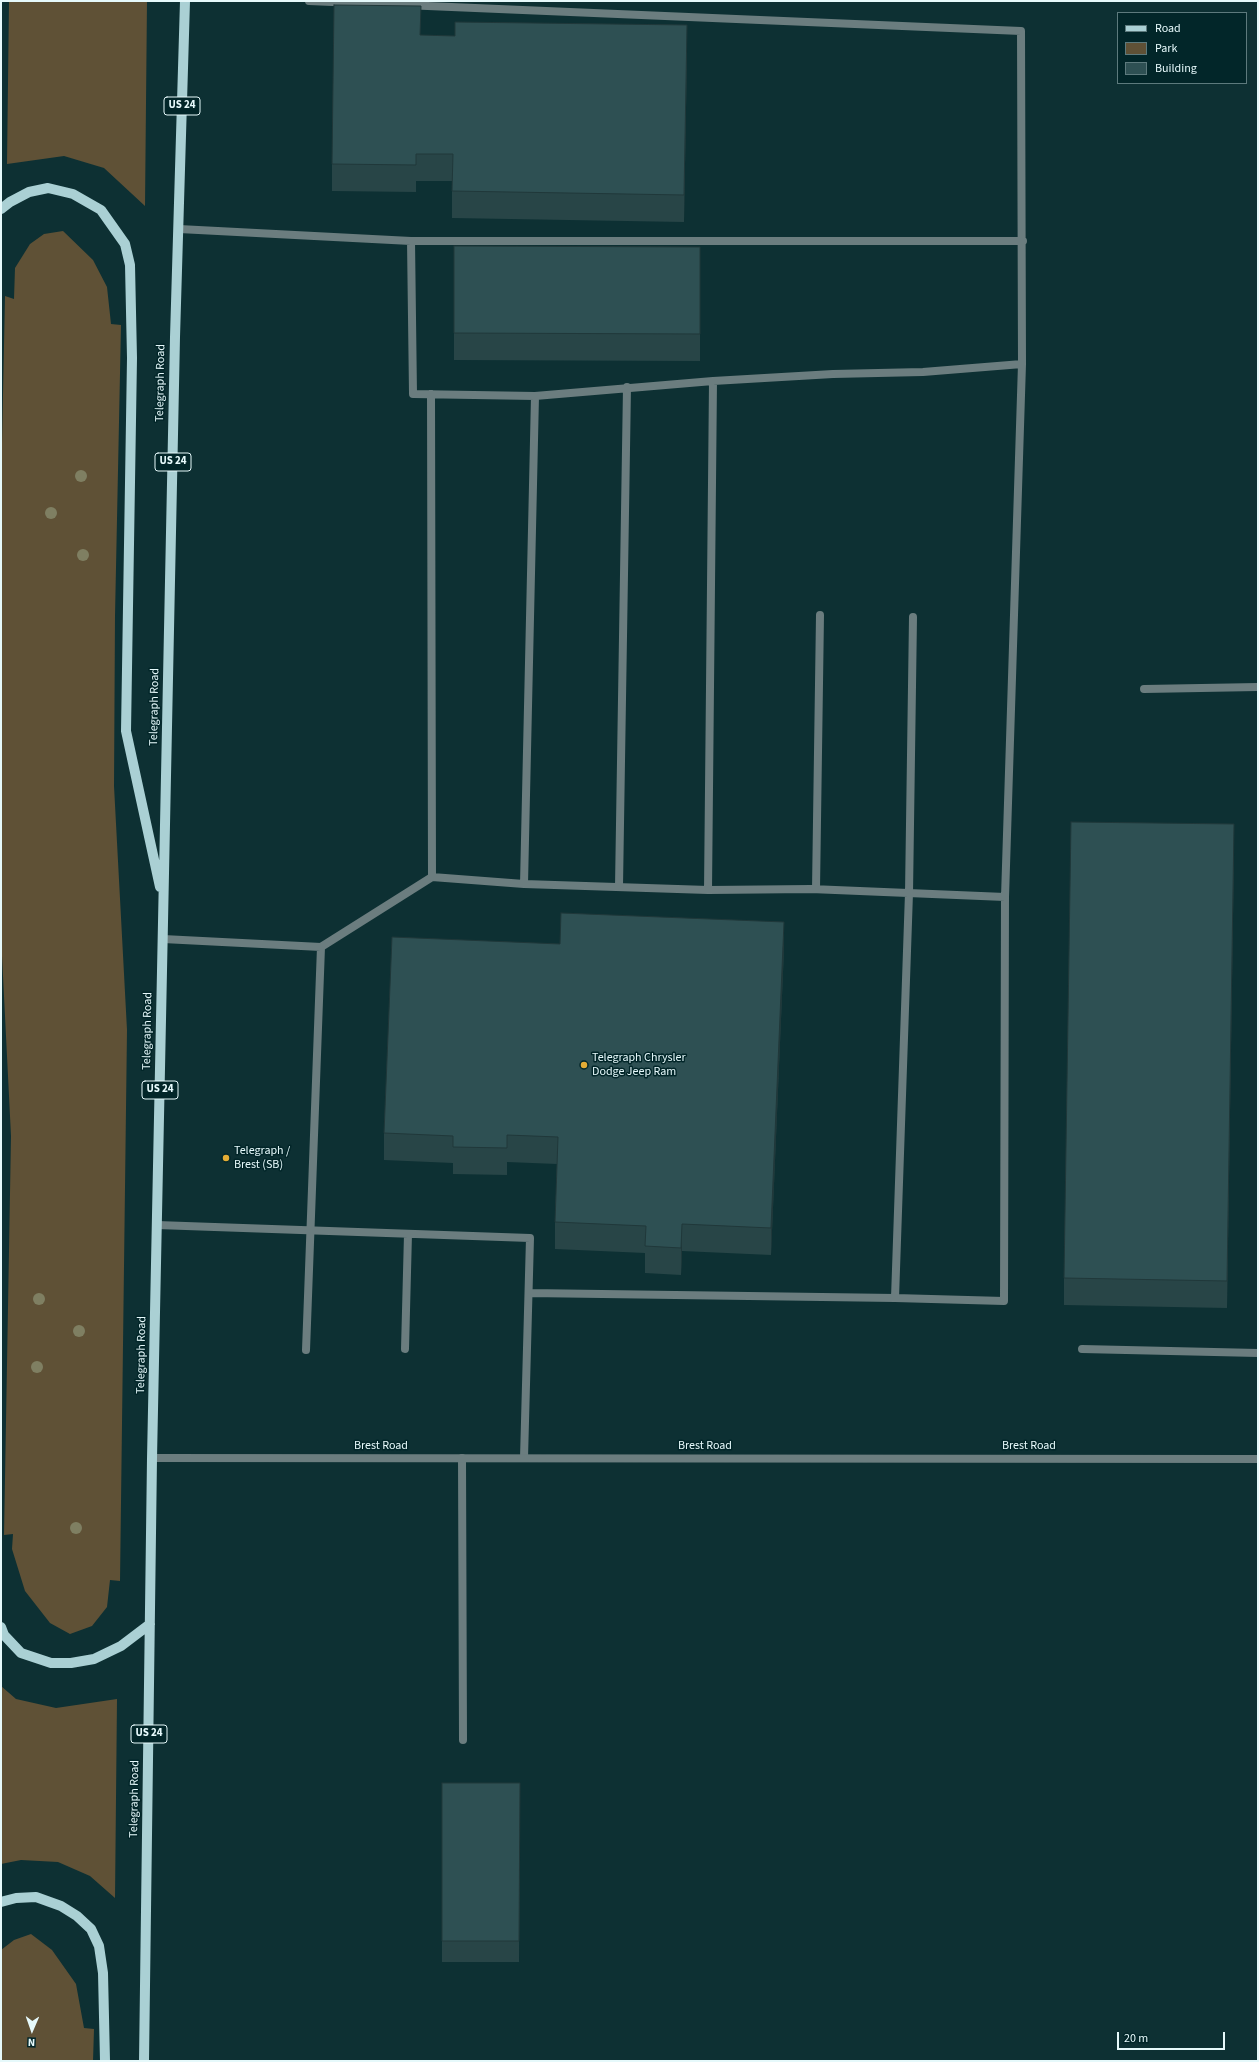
<!DOCTYPE html>
<style>
body{margin:0}
#map{position:relative;width:1259px;height:2062px;overflow:hidden;background:#0d3033;font-family:"Source Sans 3",sans-serif}
canvas{display:block}
.frame{position:absolute;inset:0;border:2px solid #e6f9fb;pointer-events:none}
.legend{position:absolute;left:1117px;top:12px;width:130px;height:72px;box-sizing:border-box;background:#022629;border:1px solid #5d7a7d;margin:0;padding:5px 7px;list-style:none;font-size:12px;color:#e6f9fb}
.legend li{display:flex;align-items:center;gap:8px;height:20px}
.legend b{width:20px;border:1px solid #5d7a7d}
.north{position:absolute;left:12px;top:2010px;width:40px;height:40px;-webkit-text-stroke:3px #022629;paint-order:stroke;rotate:182deg;font-size:11px;font-weight:700;line-height:16px;text-align:center;color:#e6f9fb}
.north::after{content:'';display:block;margin:auto;width:14px;height:18px;background:#e6f9fb;clip-path:polygon(50% 0,100% 100%,50% 72%,0 100%)}
.scale{position:absolute;left:1117px;top:2032px;width:108px;height:18px;box-sizing:border-box;border:2px solid #e6f9fb;border-top:0;padding-left:5px;font-size:12px;line-height:14px;white-space:nowrap;color:#e6f9fb;-webkit-text-stroke:3px #022629;paint-order:stroke}
</style>
<div id="map">
<canvas width="1259" height="2062"></canvas>
<div class="frame"></div>
<ul class="legend">
<li><b style="height:5px;background:#aad0d4"></b>Road</li>
<li><b style="height:11px;background:#5f5136"></b>Park</li>
<li><b style="height:11px;background:#2e5053"></b>Building</li>
</ul>
<div class="north">N</div>
<div class="scale">20 m</div>
</div>
<script>
const c = document.querySelector('canvas').getContext('2d');
c.lineJoin = 'round';
function fill(path, color) { c.fillStyle = color; c.fill(path, 'evenodd'); }
const poly = rows => new Path2D(rows.map(r => 'M' + r).join(''));
function strokePath(path, color, width, dash) { c.strokeStyle = color; c.lineWidth = width; c.lineCap = dash ? 'butt' : 'round'; c.setLineDash(dash || []); c.stroke(path); }
function write(font, color, halo, rows, align = 'center') {
  c.font = font + ' "Source Sans 3",sans-serif'; c.lineWidth = 3; c.setLineDash([]); c.textBaseline = 'middle'; c.strokeStyle = halo; c.fillStyle = color; for (const [text, x, y, turn = 0] of rows) {
    c.save(); c.translate(x, y); c.rotate((+turn || 0) * Math.PI / 180); c.textAlign = isNaN(turn) ? turn : align; if (halo) c.strokeText(text, 0, 0); c.fillText(text, 0, 0); c.restore();
  }
}
const green = poly([
 [9,1,147,1,145,206,104,168,64,156,7,164],
 [63,231,93,260,107,287,111,324,121,325,115,616,114,786,127,1030,120,1581,110,1580,107,1607,92,1626,70,1634,50,1623,25,1591,12,1549,13,1534,4,1535,11,1136,1,936,1,492,5,296,14,299,15,268,30,244,44,234],
 [1,1686,16,1699,56,1708,117,1699,115,1898,90,1876,58,1862,21,1860,1,1864],
 [31,1934,52,1950,76,1984,84,2028,94,2029,93,2061,1,2061,1,1950,14,1940]
]);
const lane = poly([
 [309,1,1021,31,1022,364,1005,897,1004,1301,895,1298,529,1293],
 [179,229,411,241,1023,241],
 [411,241,413,394,535,396,713,381,833,374,923,372,1022,364],
 [431,394,432,877],
 [1144,689,1258,687],
 [524,884,535,396],
 [619,886,627,387],
 [816,889,820,615],
 [708,890,713,381],
 [163,939,321,947,306,1350],
 [321,947,432,877,524,884,708,890,811,889,1005,897],
 [157,1225,530,1238,524,1458],
 [895,1298,909,893,913,617],
 [405,1349,408,1234],
 [1082,1349,1258,1353],
 [462,1458,463,1740]
]);
const street = poly([
 [152,1458,1258,1459]
]);
const primary = poly([
 [1,209,10,202,29,192,48,188,73,194,101,210,125,244,130,265,132,358,126,731,160,887],
 [1,1627,4,1635,21,1653,51,1663,71,1663,94,1659,121,1646,150,1624],
 [1,1902,16,1898,36,1897,61,1906,77,1916,91,1929,99,1946,103,1973,105,2061],
 [144,2061,152,1458,175,337,185,1]
]);
const trees = [
 [81,476],
 [51,513],
 [83,555],
 [39,1299],
 [79,1331],
 [37,1367],
 [76,1528]
];
const wall = poly([
 [421,35,687,52,684,222,452,218,452,181,416,181,416,192,332,191,332,164],
 [454,246,700,247,700,361,454,360],
 [1234,851,1227,1308,1064,1305,1064,1278],
 [560,944,784,949,771,1255,682,1251,681,1275,645,1273,645,1253,555,1249,555,1222,557,1164,507,1162,507,1175,453,1174,453,1163,384,1160,384,1133],
 [442,1783,520,1783,519,1962,442,1962]
]);
const shadedWall = poly([
 [687,25,687,52,684,222,684,195],
 [1234,824,1234,851,1227,1308,1227,1281],
 [784,922,784,949,771,1255,771,1228],
 [682,1224,682,1251,681,1275,681,1248]
]);
const building = poly([
 [334,5,421,6,420,35,455,36,455,22,687,25,684,195,452,191,453,154,416,154,416,165,332,164,334,5],
 [454,246,700,247,700,334,454,333,454,246],
 [1071,822,1234,824,1227,1281,1064,1278,1071,822],
 [561,913,784,922,771,1228,682,1224,681,1248,645,1246,646,1226,555,1222,558,1137,507,1135,507,1148,453,1147,453,1136,384,1133,392,937,560,944,561,913],
 [442,1783,520,1783,519,1941,442,1941,442,1783]
]);
const markers = [
 [584,1065,4,"#e4ad35"],
 [226,1158,4,"#e4ad35"]
];
const shields = [
 [182,106,36],
 [173,462,36],
 [160,1090,36],
 [149,1734,36]
];
const shieldNames = [
 ["US 24",182,106],
 ["US 24",173,462],
 ["US 24",160,1090],
 ["US 24",149,1734]
];
const streetNames = [
 ["Telegraph Road",161,383,-89],
 ["Telegraph Road",155,707,-89],
 ["Telegraph Road",148,1031,-89],
 ["Telegraph Road",142,1355,-89],
 ["Brest Road",381,1446],
 ["Brest Road",705,1446],
 ["Brest Road",1029,1446],
 ["Telegraph Road",135,1799,-89]
];
const poiNames = [
 ["Telegraph Chrysler",592,1058],
 ["Dodge Jeep Ram",592,1072],
 ["Telegraph /",234,1151],
 ["Brest (SB)",234,1165]
];
fill(green, '#5f5136');
strokePath(lane, '#6b7d7f', 8);
strokePath(street, '#6b7d7f', 8);
strokePath(primary, '#aad0d4', 10);
c.fillStyle = '#7f7f62';
for (const [x, y] of trees) { c.beginPath(); c.arc(x, y, 6, 0, 2 * Math.PI); c.fill(); }
fill(wall, '#284547');
fill(shadedWall, '#20383a');
fill(building, '#2e5053');
strokePath(building, '#20383a', 1);
for (const [x, y, r, color] of markers) { const dot = new Path2D(); dot.arc(x, y, r, 0, 2 * Math.PI); c.fillStyle = color; c.fill(dot); strokePath(dot, '#022629', 1.5); }
for (const [x, y, w] of shields) { const box = new Path2D(); box.roundRect(x - w / 2, y - 9, w, 18, 3); c.fillStyle = '#022629'; c.fill(box); strokePath(box, '#e6f9fb', 1); }
write('bold 11px', '#e6f9fb', null, shieldNames);
write('12px', '#e6f9fb', '#022629', streetNames);
write('12px', '#e6f9fb', '#022629', poiNames, 'left');
</script>
